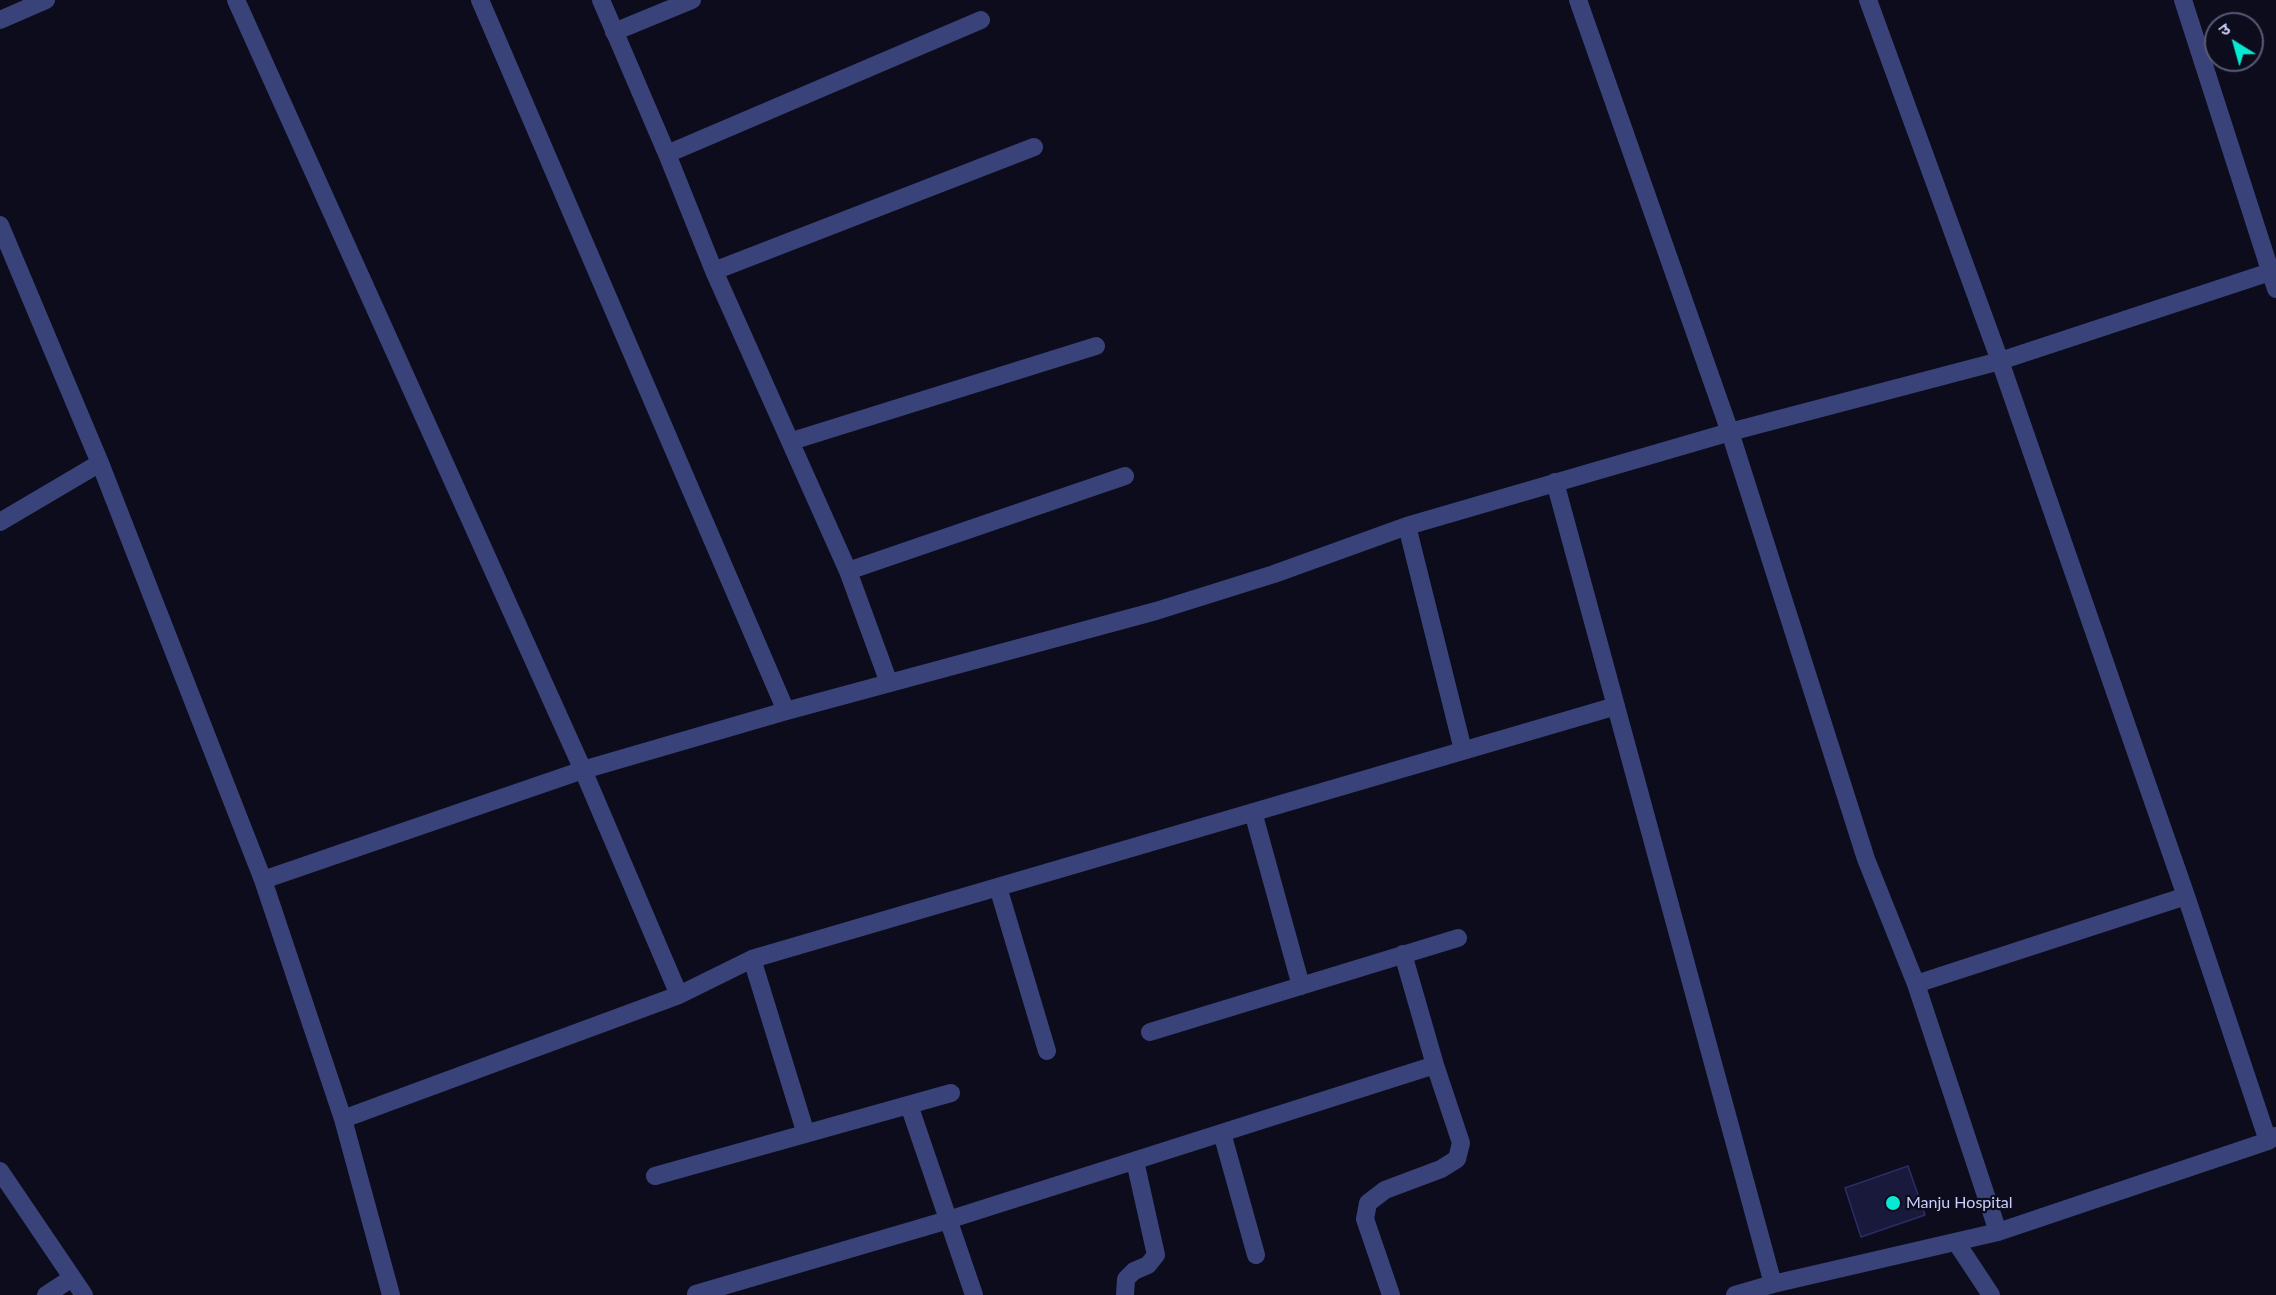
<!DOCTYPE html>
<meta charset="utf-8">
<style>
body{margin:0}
#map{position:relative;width:2276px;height:1295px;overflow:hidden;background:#0c0c1c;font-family:Lato,"Noto Sans Devanagari",sans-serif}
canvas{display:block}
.north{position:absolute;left:2204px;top:12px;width:60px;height:60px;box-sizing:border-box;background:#0c0c1c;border:2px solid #585a76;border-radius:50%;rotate:323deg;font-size:16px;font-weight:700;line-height:24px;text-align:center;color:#c9cefd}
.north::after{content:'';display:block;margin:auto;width:21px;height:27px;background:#09e9d2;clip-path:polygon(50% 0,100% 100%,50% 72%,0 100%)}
</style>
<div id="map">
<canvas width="2276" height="1295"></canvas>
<div class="north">उ</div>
</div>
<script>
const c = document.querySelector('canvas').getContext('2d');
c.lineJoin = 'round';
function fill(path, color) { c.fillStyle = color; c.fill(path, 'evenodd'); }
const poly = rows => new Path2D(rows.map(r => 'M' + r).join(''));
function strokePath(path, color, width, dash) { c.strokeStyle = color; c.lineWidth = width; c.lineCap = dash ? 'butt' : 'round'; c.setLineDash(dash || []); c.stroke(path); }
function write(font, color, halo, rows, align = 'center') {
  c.font = font + ' Lato,sans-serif'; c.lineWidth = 4.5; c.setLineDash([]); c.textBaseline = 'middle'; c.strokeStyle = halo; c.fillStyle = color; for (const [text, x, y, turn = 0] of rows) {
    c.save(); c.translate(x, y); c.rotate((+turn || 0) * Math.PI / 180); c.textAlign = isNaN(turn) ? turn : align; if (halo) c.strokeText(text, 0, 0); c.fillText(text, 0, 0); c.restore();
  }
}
const building = poly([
 [1908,1166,1925,1215,1861,1237,1845,1188,1908,1166]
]);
const minor = poly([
 [236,0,583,770,679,995],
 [480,0,786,711],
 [601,0,667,154,714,271,848,571,889,683],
 [1578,0,1730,432,1866,859,1916,984,1998,1232],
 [1868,0,2000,361,2186,896,2268,1141],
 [2183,0,2276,289],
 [0,20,46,0],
 [614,32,692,0],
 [667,154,981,20],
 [0,225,100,463,263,880,343,1119,391,1295],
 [714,271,1034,147],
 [792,441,1096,346],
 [1555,482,1773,1284],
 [0,522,100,463],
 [1407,526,1463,750],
 [848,571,1125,476],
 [1253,812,1301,986],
 [263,880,583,770,786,711,1156,611,1274,574,1407,526,1730,432,2000,361,2276,270],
 [998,887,1047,1051],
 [752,959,806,1134],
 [1916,984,2186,896],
 [1150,1032,1458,938],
 [909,1105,974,1295],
 [343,1119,679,995,752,959,1616,706],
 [1222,1133,1256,1255],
 [0,1171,84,1295],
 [655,1176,951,1093],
 [1956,1242,1991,1295],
 [696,1294,948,1220,1435,1065,1403,954],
 [46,1295,72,1278],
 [1125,1295,1126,1279,1134,1271,1148,1265,1156,1255,1135,1161],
 [1391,1295,1365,1219,1368,1203,1385,1190,1441,1169,1457,1159,1461,1143,1435,1065],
 [1735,1295,1773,1284,1998,1232,2268,1141,2276,1136]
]);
const markers = [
 [1893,1203,8,"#09e9d2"]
];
const poiNames = [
 ["Manju Hospital",1906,1203]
];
fill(building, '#19193c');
strokePath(building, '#2c2c67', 1.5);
strokePath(minor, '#394379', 18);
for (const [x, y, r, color] of markers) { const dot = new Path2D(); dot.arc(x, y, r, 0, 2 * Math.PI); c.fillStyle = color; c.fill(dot); strokePath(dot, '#0c0c1c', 2); }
write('16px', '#c9cefd', '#0c0c1c', poiNames, 'left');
</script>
